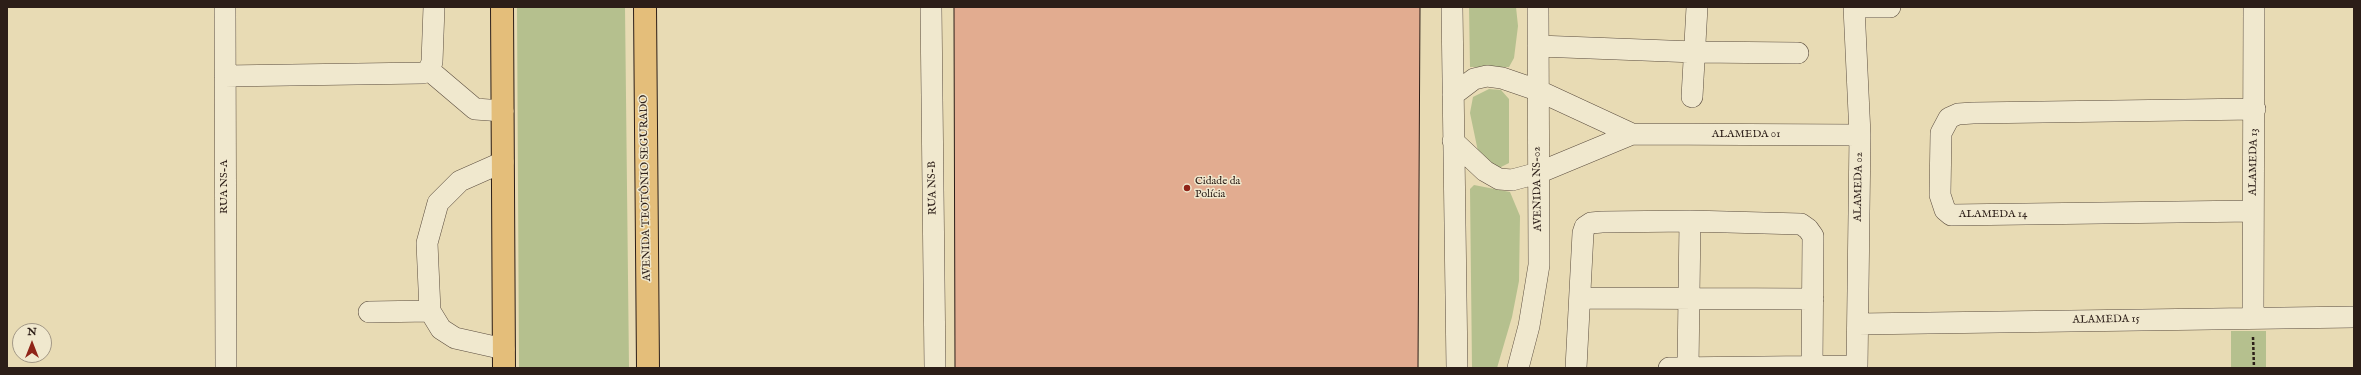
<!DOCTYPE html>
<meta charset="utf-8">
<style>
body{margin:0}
#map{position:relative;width:2361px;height:375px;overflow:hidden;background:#e8dbb4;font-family:"IM FELL English",serif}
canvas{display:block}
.frame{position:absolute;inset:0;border:8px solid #2c1e18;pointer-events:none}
.north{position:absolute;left:12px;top:323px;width:40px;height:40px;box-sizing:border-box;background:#f0e8ce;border:1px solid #a29785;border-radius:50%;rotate:0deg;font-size:11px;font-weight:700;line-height:16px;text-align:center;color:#2c1e18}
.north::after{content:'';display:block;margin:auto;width:14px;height:18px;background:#8f2418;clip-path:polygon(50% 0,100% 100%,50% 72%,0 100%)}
</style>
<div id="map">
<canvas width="2361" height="375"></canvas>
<div class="frame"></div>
<div class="north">N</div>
</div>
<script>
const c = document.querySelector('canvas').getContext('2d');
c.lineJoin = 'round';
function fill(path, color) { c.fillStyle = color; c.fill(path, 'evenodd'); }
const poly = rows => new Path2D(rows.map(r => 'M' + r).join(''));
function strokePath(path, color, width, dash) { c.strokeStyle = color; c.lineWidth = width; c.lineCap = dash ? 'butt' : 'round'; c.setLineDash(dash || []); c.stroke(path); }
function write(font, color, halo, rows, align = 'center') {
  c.font = font + ' "IM FELL English",serif'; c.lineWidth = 3; c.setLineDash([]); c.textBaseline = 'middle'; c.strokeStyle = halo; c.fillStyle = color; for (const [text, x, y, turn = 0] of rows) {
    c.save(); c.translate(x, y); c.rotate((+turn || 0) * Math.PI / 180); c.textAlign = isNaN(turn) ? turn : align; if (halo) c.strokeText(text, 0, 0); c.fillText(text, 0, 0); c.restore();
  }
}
const green = poly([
 [517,7,625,7,629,368,519,368],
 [1469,7,1516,7,1518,26,1514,58,1509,67,1470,67],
 [1489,89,1501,90,1509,99,1509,163,1499,168,1480,161,1470,113,1473,97],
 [1474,185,1510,192,1520,216,1519,281,1512,317,1497,368,1472,368,1470,189],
 [2231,331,2266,331,2266,368,2231,368]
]);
const building = poly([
 [954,7,1420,7,1418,368,955,368,954,7]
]);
const path = poly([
 [2253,337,2254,368]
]);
const minor = poly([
 [225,7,226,368],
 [931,7,935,368],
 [1452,7,1457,368],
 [1854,7,1860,135,1857,368],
 [1854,7,1890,7],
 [1538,46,1695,52,1798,53],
 [429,70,475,109,503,111],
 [225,76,423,73,429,70,432,62,434,7],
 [1453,95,1474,79,1487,76,1502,78,1537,90,1632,134],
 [1692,97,1697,7],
 [1453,141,1485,171,1499,179,1512,180,1538,173,1632,134,1860,135],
 [503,162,460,181,438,203,427,243,430,311,441,329,455,338,504,349],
 [2253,211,1951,215,1945,210,1940,195,1941,133,1949,118,1958,114,1973,113,2255,109],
 [1580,298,1813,299],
 [369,312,430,311],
 [2253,318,2254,7],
 [1858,324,2354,317],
 [1518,368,1529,326,1539,265,1538,7],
 [1576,368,1583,233,1585,227,1591,223,1602,222,1690,221,1801,224,1808,229,1813,236,1812,368],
 [1669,368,1857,366],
 [1688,368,1690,221]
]);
const major = poly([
 [502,7,504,368],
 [645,7,648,368]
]);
const markers = [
 [1187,188,4,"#8f2418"]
];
const streetNames = [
 ["ALAMEDA 01",1746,135],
 ["ALAMEDA 13",2254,162,-89],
 ["RUA NS-A",225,187,-90],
 ["ALAMEDA 02",1859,187,-89],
 ["AVENIDA TEOTÔNIO SEGURADO",646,188,-91],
 ["RUA NS-B",933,188,-91],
 ["AVENIDA NS-02",1538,189,-91],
 ["ALAMEDA 14",1993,215],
 ["ALAMEDA 15",2106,320,-1]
];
const poiNames = [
 ["Cidade da",1195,182],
 ["Polícia",1195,195]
];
fill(green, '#b5c08e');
fill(building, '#e2ac90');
strokePath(building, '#2c1e18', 1);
strokePath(minor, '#5b4d3f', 22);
strokePath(major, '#2c1e18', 24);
strokePath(path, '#2c1e18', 2.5, [3, 2]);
strokePath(minor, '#f0e8ce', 21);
strokePath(major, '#e4be7a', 22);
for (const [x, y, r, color] of markers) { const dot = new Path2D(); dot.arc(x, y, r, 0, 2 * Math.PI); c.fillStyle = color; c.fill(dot); strokePath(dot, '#f0e8ce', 1.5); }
write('11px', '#2c1e18', '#f0e8ce', streetNames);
write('11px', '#2c1e18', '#f0e8ce', poiNames, 'left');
</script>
